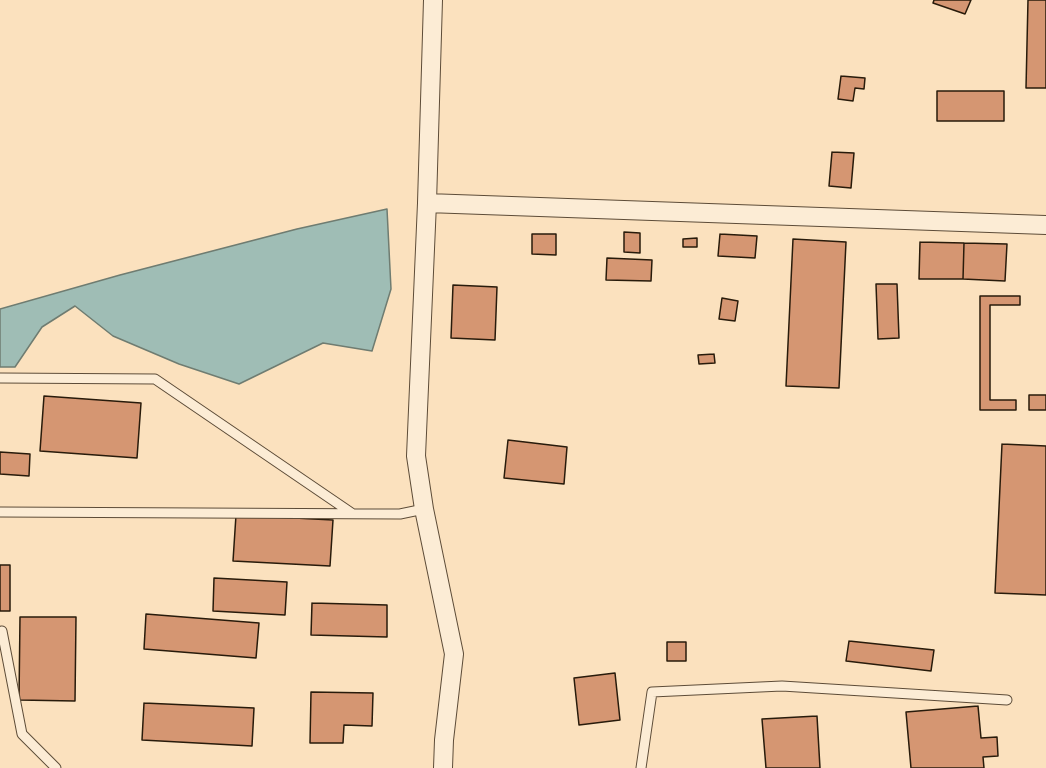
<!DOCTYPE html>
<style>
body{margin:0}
canvas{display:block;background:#fbe1be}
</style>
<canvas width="1046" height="768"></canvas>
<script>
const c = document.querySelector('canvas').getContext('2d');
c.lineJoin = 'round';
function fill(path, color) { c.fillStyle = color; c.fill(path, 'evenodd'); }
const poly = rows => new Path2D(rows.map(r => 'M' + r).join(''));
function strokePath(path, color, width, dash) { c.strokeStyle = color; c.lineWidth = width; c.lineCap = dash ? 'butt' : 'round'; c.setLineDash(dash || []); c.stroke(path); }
const water = poly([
 [387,209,391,289,372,351,323,343,239,384,179,364,113,336,75,306,42,327,15,367,0,367,0,309,120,275,297,229,387,209]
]);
const building = poly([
 [934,0,971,0,965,14,933,3,934,0],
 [1028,0,1046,0,1046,88,1026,88,1028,0],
 [841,76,865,78,864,89,855,88,853,101,838,99,841,76],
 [937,91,1004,91,1004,121,937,121,937,91],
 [832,152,854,153,851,188,829,186,832,152],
 [624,232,640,233,640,253,624,252,624,232],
 [532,234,556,234,556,255,532,254,532,234],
 [720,234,757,236,755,258,718,256,720,234],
 [697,238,697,247,683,247,683,239,697,238],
 [793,239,846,242,839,388,786,386,793,239],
 [920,242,964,243,963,279,919,279,920,242],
 [964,243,1007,244,1005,281,963,279,964,243],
 [607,258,652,260,651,281,606,280,607,258],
 [876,284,897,284,899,338,878,339,876,284],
 [453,285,497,287,495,340,451,338,453,285],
 [980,296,1020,296,1020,305,990,305,990,400,1016,400,1016,410,980,410,980,296],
 [722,298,738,301,735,321,719,319,722,298],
 [714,354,715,363,699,364,698,355,714,354],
 [1029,395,1046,395,1046,410,1029,410,1029,395],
 [44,396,141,403,137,458,40,451,44,396],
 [508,440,567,447,564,484,504,478,508,440],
 [1002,444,1046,446,1046,595,995,593,1002,444],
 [0,452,30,454,29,476,0,474,0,452],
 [236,515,333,520,330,566,233,561,236,515],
 [0,565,10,565,10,611,0,611,0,565],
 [214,578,287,582,285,615,213,611,214,578],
 [312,603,387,605,387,637,311,635,312,603],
 [146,614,259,623,256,658,144,649,146,614],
 [20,617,76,617,75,701,19,700,20,617],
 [849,641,934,650,931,671,846,661,849,641],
 [667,642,686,642,686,661,667,661,667,642],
 [615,673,620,720,579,725,574,678,615,673],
 [311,692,373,693,372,726,344,725,343,743,310,743,311,692],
 [144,703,254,708,252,746,142,740,144,703],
 [978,706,981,738,997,737,998,756,983,757,984,768,911,768,906,712,978,706],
 [817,716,820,768,766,768,762,719,817,716]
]);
const service = poly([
 [0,378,155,379,353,514],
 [0,512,400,514,424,509],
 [2,631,22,734,56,768],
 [641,768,652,692,782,686,1007,700]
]);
const minor = poly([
 [433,0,427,203,416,456,424,509,454,654,444,740,443,768],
 [427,203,1046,225]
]);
fill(water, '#9fbdb5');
strokePath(water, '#6f7c71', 1.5);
fill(building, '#d59672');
strokePath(building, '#281b0b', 1.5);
strokePath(service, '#5d4c38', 11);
strokePath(minor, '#5d4c38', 20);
strokePath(service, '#fcecd5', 9);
strokePath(minor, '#fcecd5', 18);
</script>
